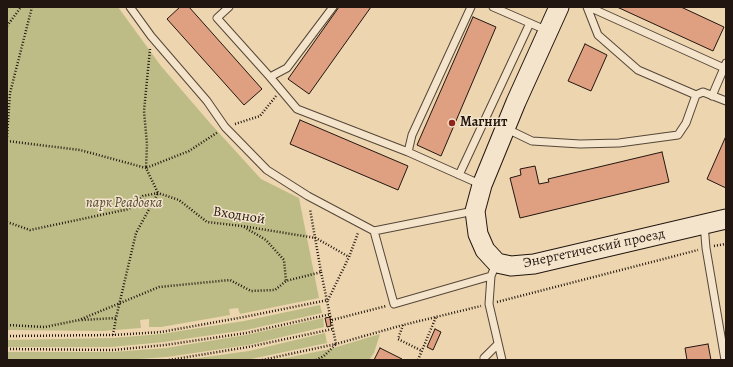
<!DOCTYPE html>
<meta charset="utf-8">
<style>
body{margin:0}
#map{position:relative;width:733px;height:367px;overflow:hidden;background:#edd5af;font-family:Alegreya,serif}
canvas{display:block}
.frame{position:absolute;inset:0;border:8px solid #221610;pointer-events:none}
</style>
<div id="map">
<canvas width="733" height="367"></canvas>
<div class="frame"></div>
</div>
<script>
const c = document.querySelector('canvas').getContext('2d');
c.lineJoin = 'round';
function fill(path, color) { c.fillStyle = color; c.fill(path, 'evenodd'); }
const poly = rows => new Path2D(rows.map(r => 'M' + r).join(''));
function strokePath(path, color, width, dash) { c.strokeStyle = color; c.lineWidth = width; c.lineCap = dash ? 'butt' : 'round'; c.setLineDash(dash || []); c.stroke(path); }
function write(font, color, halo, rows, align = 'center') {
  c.font = font + ' Alegreya,serif'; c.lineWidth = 3; c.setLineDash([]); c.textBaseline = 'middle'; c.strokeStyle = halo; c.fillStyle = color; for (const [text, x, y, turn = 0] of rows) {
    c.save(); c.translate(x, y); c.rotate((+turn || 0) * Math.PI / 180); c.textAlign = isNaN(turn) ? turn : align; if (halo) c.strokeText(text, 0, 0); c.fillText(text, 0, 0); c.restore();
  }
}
const green = poly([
 [7,7,118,7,161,66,210,123,261,179,299,198,319,298,240,314,238,308,229,309,230,315,161,327,149,327,149,319,140,320,141,328,103,331,7,330],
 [320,305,322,313,246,330,164,342,112,347,7,347,7,340,113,338,161,334,244,321],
 [323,318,324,327,248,345,167,357,124,360,7,360,7,352,113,352,166,348,246,335],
 [325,333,327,343,251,359,242,360,184,360,249,351],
 [380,334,374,353,369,360,276,360,330,349]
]);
const building = poly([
 [180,7,189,7,262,89,244,105,167,19,180,7],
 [339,7,371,7,309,94,288,79,339,7],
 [617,7,681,7,724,27,713,51,617,7],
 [473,17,496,27,441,156,417,145,473,17],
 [585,44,607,55,591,91,568,81,585,44],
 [300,120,408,166,398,190,290,144,300,120],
 [726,136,726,188,707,179,726,136],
 [662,152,669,182,520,218,510,178,521,175,520,169,535,166,539,184,549,182,548,179,662,152],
 [330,317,331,326,327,327,325,318,330,317],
 [435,329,441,332,433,350,427,347,435,329],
 [708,344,711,360,687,360,685,348,708,344],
 [380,348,402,359,402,360,374,360,380,348]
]);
const path = poly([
 [7,26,21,7],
 [150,49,144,111,147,144,146,168,189,151,218,132],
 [235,124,260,116,276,96],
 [7,137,10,93,32,7],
 [7,141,80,150,146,168,158,193,136,233,116,318,81,320],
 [7,222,30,230,129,209,143,196,158,193,179,200,207,222,242,226,316,238,349,257],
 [244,227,266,240,284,260,286,281],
 [714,246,726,244],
 [321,272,336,344],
 [328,300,349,257,358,233],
 [497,302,698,250],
 [332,320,386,306],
 [7,325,45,327,79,320,159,287,230,280,251,291,275,290,286,281,321,272,310,209],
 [403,325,398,339,422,351],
 [113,335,116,318],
 [7,336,113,335,161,332,244,317,328,300],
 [7,349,113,350,165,345,246,333,331,314],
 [169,360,248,347,333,329],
 [262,360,336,344,403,325,481,306],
 [316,360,324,356,336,344],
 [418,360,436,317]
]);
const lane = poly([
 [130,7,151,36,207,101,225,127,267,170,308,196,374,231,474,211],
 [229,7,217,18,270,77,287,68,333,7],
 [471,7,412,135,408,152,482,185],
 [493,7,548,31],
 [587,7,598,35,638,70,696,95],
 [589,7,724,68,726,63],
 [270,77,297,109,408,152],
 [712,96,724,68],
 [505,128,532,141,580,144,619,143,678,135,686,123,696,95,703,92,726,101],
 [459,175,530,23],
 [704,224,706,248,725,360],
 [374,231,394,304,491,276,496,264],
 [491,276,489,304,502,360],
 [484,358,498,344]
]);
const secondary = poly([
 [559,7,516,102,482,185,475,211,478,234,485,250,497,263,511,266,534,264,726,219]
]);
const markers = [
 [452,123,4,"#8f2418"]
];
const poiNames = [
 ["Магнит",460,123]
];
const parkNames = [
 ["парк Реадовка",124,204]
];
const streetNames = [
 ["Входной",239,216,9],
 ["Энергетический проезд",594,249,-12]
];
fill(green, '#bebc86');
fill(building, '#dfa081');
strokePath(building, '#221610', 1);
strokePath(lane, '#554638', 9);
strokePath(secondary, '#221610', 21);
strokePath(path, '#221610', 2.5, [1, 2]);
strokePath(lane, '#f3e4cb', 7);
strokePath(secondary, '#f3e4cb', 19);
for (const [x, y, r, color] of markers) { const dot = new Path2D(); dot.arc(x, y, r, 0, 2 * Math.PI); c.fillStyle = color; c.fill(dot); strokePath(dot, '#f3e4cb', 1.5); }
write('bold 14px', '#221610', '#f3e4cb', poiNames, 'left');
write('italic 14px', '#514833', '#f3e4cb', parkNames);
write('14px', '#221610', '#f3e4cb', streetNames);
</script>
